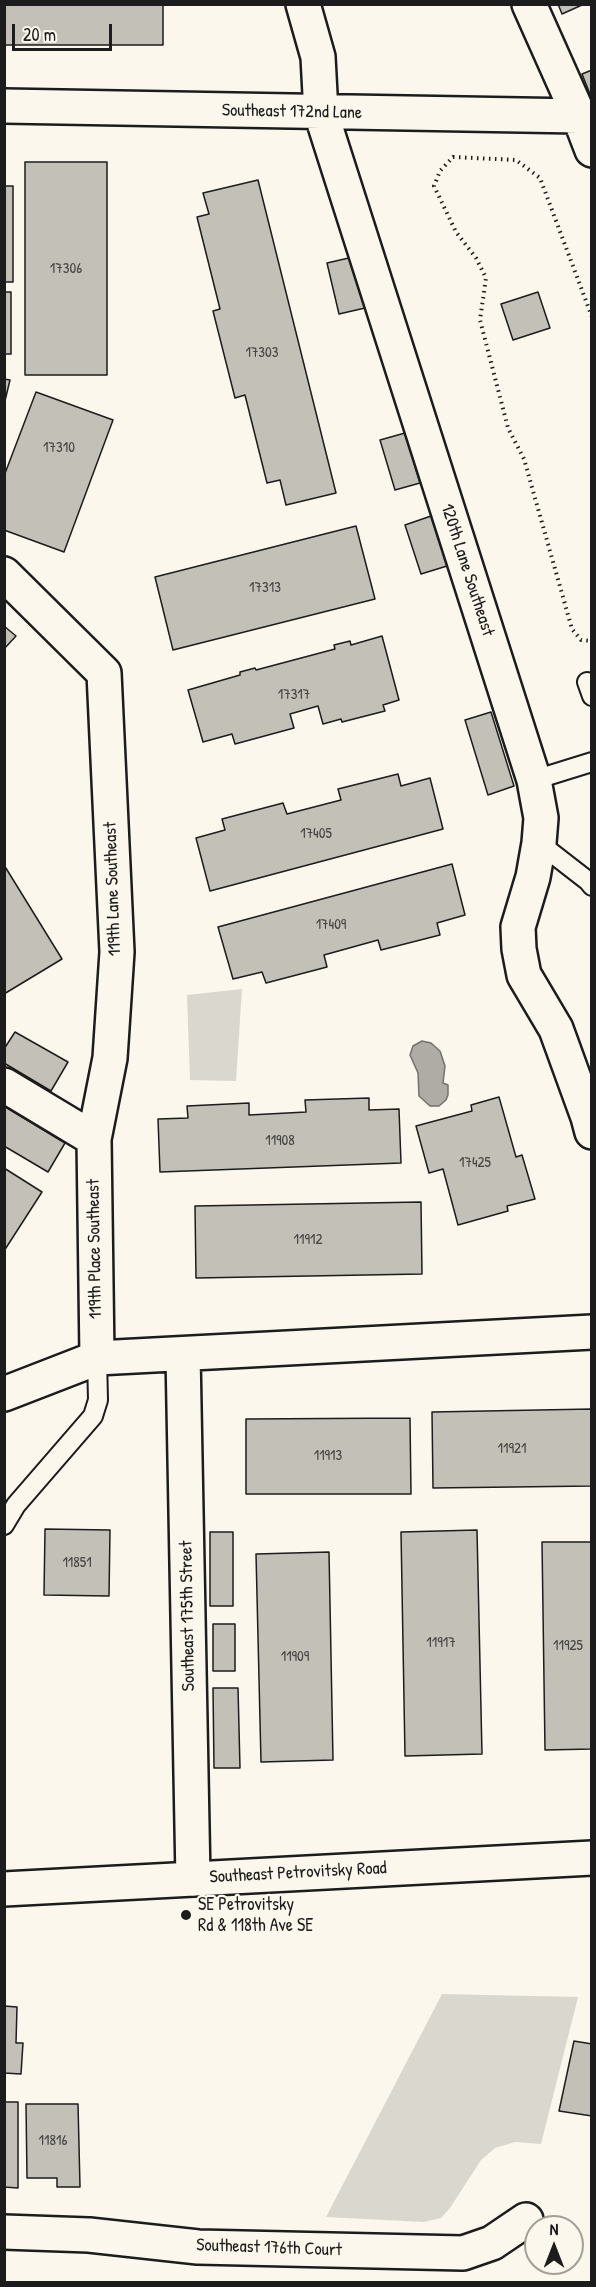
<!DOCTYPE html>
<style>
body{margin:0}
#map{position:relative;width:596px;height:2287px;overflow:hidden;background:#fbf7ec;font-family:"Patrick Hand",sans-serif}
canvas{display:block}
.frame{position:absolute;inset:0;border:6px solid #1c1c1c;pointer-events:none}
.north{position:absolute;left:524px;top:2215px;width:60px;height:60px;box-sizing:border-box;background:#fbf7ec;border:2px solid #a29f99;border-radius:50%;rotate:0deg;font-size:16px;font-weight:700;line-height:24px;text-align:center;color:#1c1c1c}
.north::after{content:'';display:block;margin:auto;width:21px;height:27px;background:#1c1c1c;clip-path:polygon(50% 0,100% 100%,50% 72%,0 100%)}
.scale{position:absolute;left:12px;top:24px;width:100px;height:27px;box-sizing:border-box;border:3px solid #1c1c1c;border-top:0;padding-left:8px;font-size:18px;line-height:21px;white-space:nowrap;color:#1c1c1c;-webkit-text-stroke:4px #fbf7ec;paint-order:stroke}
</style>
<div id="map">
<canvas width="596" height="2287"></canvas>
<div class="frame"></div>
<div class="north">N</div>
<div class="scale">20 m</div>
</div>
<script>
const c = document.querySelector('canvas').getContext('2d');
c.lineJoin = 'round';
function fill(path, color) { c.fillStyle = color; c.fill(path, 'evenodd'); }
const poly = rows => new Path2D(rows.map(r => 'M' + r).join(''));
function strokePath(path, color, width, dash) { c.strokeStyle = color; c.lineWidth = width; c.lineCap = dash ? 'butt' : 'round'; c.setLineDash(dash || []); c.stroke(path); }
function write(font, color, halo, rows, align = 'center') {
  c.font = font + ' "Patrick Hand",sans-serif'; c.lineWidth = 4.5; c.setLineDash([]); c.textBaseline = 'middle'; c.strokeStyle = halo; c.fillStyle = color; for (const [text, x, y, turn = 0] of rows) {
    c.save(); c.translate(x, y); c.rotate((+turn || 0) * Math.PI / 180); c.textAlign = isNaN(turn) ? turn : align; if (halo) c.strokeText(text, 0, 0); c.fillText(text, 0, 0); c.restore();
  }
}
const green = poly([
 [242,989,236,1081,190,1080,187,995],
 [442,1994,578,1997,541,2144,515,2142,495,2148,481,2160,450,2208,441,2218,424,2222,326,2217]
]);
const water = poly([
 [422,1041,431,1043,440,1051,445,1066,443,1083,448,1085,448,1095,446,1100,439,1106,430,1106,419,1096,418,1073,410,1055,413,1046,422,1041]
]);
const building = poly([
 [4,4,163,4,163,45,4,45,4,4],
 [558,4,582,4,582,5,562,14,558,4],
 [592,70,592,99,582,74,592,70],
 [25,162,107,162,107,375,25,375,25,162],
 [258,180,336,493,286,505,280,480,267,483,245,395,235,398,213,311,220,309,197,217,209,214,203,193,258,180],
 [4,186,13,186,13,282,4,282,4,186],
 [353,257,365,308,339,314,327,263,353,257],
 [4,292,11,292,11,354,4,354,4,292],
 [538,292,550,328,513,340,501,304,538,292],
 [4,379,10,380,4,405,4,379],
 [36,392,113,420,64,552,4,530,4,476,36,392],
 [405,433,420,483,395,490,380,440,405,433],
 [431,516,447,566,421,574,405,525,431,516],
 [356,526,375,599,173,650,155,577,356,526],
 [4,626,16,636,4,649,4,626],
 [382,636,399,700,383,705,385,711,342,722,341,719,323,724,318,706,290,714,294,728,235,744,232,734,203,742,188,690,240,675,240,672,255,668,256,670,335,649,334,645,350,641,351,645,382,636],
 [491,712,514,786,488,795,465,720,491,712],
 [398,774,401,786,430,778,443,829,210,891,196,838,225,830,222,819,283,803,287,814,341,800,338,789,398,774],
 [452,864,465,915,437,923,440,935,381,950,378,940,324,955,327,967,266,983,262,972,233,979,218,927,452,864],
 [4,865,62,959,4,994,4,865],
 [15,1032,68,1062,51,1091,4,1063,4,1049,15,1032],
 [499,1097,516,1157,522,1155,535,1199,507,1206,508,1211,458,1225,443,1169,429,1173,416,1126,472,1111,471,1105,499,1097],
 [369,1098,369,1110,399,1109,401,1163,160,1172,158,1119,188,1118,187,1106,249,1103,249,1115,306,1112,305,1100,369,1098],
 [4,1106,65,1143,48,1172,4,1146,4,1106],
 [4,1168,42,1192,4,1251,4,1168],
 [421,1202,422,1274,196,1278,195,1206,421,1202],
 [592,1409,592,1486,433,1488,432,1412,592,1409],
 [410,1418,411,1494,246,1494,246,1419,410,1418],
 [45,1529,110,1530,109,1596,44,1595,45,1529],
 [477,1530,482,1754,405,1756,401,1532,477,1530],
 [210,1532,233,1532,233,1606,210,1606,210,1532],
 [542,1542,592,1542,592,1749,545,1750,542,1542],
 [329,1552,333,1760,261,1762,256,1554,329,1552],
 [213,1624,235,1624,235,1671,213,1671,213,1624],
 [213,1688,238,1688,240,1768,214,1768,213,1688],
 [4,2006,17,2007,16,2043,23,2043,21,2074,4,2073,4,2006],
 [574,2041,592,2044,592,2116,559,2111,574,2041],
 [4,2102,18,2102,18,2188,4,2187,4,2102],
 [26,2104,78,2104,80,2187,57,2187,57,2178,27,2178,26,2104]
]);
const path = poly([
 [592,317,540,178,516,160,453,157,440,171,434,186,456,232,476,258,486,278,480,320,508,428,524,459,572,629,581,640,592,641]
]);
const service = poly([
 [587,682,592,696],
 [534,780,592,762],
 [539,843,588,881,592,886],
 [4,1525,16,1505,93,1416,98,1400,97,1358]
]);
const minor = poly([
 [303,4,318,57,321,113,534,780,541,818,539,843,533,877,518,927,519,949,524,975,556,1029,588,1117,592,1132],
 [529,4,579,116,592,150],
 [4,106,579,116],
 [4,574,104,673,117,952,110,1058,94,1139,97,1358],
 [4,1085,94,1139],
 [183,1354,193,1879],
 [4,1394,97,1358,592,1332],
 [4,2232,89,2235,198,2247,463,2253,492,2243,526,2220]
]);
const secondary = poly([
 [4,1889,592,1858]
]);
const markers = [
 [186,1915,6,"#1c1c1c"]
];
const numberNames = [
 ["17306",66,269],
 ["17303",262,353],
 ["17310",59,448],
 ["17313",265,588],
 ["17317",294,695],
 ["17405",316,834],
 ["17409",331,925],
 ["11908",280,1141],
 ["17425",475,1163],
 ["11912",308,1240],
 ["11921",512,1449],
 ["11913",328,1456],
 ["11851",77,1563],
 ["11917",441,1643],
 ["11925",568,1646],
 ["11909",295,1657],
 ["11816",53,2141]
];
const streetNames = [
 ["Southeast 172nd Lane",292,112,1],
 ["120th Lane Southeast",467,570,72],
 ["119th Lane Southeast",113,889,-92],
 ["119th Place Southeast",95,1249,-91],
 ["Southeast 175th Street",188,1616,-91],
 ["Southeast Petrovitsky Road",298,1873,-3],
 ["Southeast 176th Court",269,2248,2]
];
const poiNames = [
 ["SE Petrovitsky",198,1905],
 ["Rd & 118th Ave SE",198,1926]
];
fill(green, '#dad7ce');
fill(water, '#afaca5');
strokePath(water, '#74726e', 1.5);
fill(building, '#c3c0b8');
strokePath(building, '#1c1c1c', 1.5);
strokePath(service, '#1c1c1c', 22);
strokePath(minor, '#1c1c1c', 38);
strokePath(secondary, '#1c1c1c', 38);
strokePath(path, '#1c1c1c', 4, [1.5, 4.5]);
strokePath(service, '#fbf7ec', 18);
strokePath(minor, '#fbf7ec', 33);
strokePath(secondary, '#fbf7ec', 33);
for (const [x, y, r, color] of markers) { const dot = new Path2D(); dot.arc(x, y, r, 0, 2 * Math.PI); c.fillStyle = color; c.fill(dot); strokePath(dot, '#fbf7ec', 2); }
write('15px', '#464543', null, numberNames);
write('18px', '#1c1c1c', '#fbf7ec', streetNames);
write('18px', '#1c1c1c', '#fbf7ec', poiNames, 'left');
</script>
